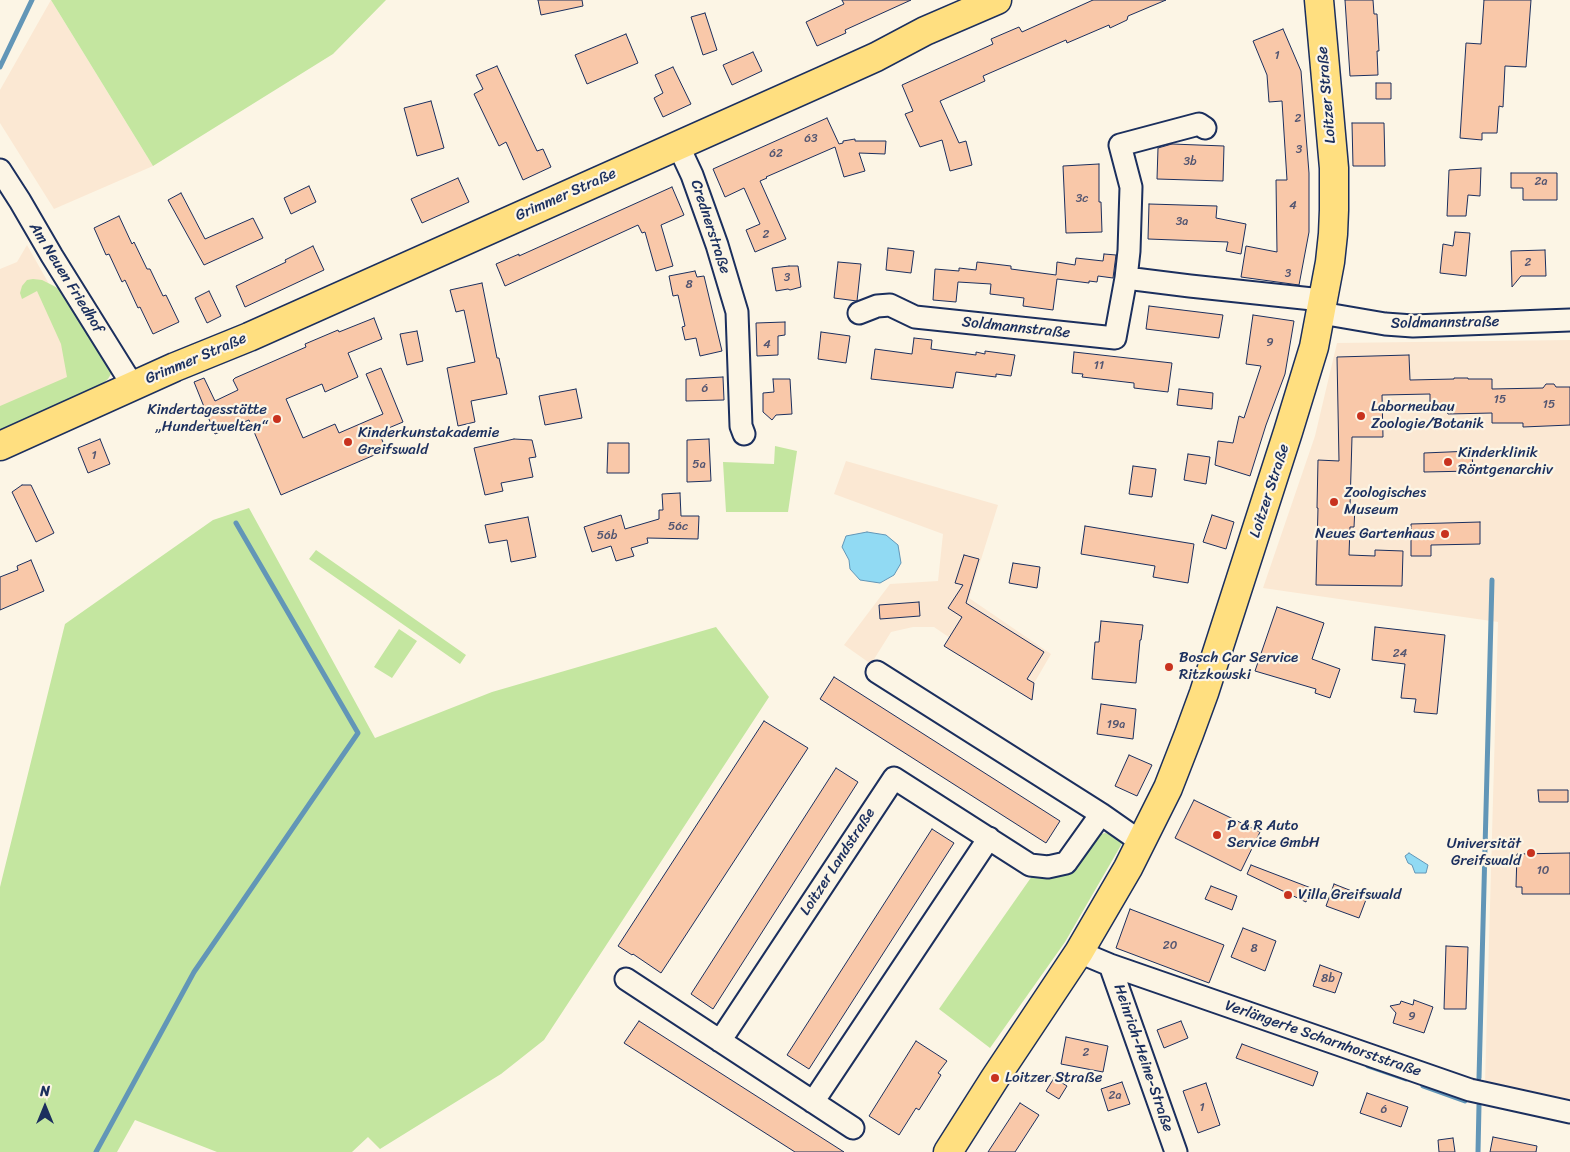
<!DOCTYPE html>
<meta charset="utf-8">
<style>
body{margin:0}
#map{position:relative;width:1570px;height:1152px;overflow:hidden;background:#fcf5e5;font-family:Sriracha,sans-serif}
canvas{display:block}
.north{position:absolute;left:20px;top:1082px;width:50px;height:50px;-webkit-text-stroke:4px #fcf5e5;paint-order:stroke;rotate:0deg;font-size:14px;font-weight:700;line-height:20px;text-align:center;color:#1b2f5e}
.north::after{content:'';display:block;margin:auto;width:18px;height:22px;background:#1b2f5e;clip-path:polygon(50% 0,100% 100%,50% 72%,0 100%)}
</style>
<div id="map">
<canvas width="1570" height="1152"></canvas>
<div class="north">N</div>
</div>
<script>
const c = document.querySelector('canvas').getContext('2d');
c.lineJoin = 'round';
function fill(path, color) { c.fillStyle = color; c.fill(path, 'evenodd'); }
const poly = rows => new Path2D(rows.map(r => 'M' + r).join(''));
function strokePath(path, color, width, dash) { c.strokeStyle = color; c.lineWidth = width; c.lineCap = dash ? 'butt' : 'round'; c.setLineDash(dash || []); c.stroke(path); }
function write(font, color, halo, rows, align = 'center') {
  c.font = font + ' Sriracha,sans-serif'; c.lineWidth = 4.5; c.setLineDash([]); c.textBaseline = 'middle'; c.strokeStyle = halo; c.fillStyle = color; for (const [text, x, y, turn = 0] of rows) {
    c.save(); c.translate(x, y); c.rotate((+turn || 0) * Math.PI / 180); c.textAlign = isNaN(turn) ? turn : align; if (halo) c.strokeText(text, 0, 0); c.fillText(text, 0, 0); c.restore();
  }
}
const built = poly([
 [51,0,153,166,54,209,0,123,0,90],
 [27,245,101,376,0,419,0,269,17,262],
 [1570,340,1570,1103,1485,1084,1498,622,1263,588,1315,436,1337,343],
 [846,461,998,505,969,598,1051,654,1029,692,934,627,913,627,891,632,871,664,844,645,890,584,938,581,943,534,834,494]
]);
const green = poly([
 [51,0,386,0,333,54,153,166],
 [33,279,42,280,54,286,68,295,112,367,111,374,108,379,102,384,0,432,0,406,67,377,61,344,37,291,22,299,20,293,22,286,27,280],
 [775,446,797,451,788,512,726,512,723,462,774,464],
 [249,508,375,738,492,692,716,627,769,697,544,1040,501,1074,380,1149,368,1137,352,1152,217,1152,135,1120,117,1152,0,1152,0,887,65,624,213,520],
 [316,550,466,655,460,664,309,559],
 [399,629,417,641,392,678,374,667],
 [1105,833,1114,835,1124,840,1065,942,990,1048,939,1009,1037,869,1096,836]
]);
const water = poly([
 [867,532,886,535,898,545,901,563,894,575,880,583,860,580,850,569,849,560,842,547,846,536,867,532],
 [1409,853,1428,865,1426,873,1415,873,1412,865,1408,863,1405,856,1409,853]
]);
const stream = poly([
 [0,67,32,0],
 [1368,1066,1406,1079],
 [1479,1078,1492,580],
 [1423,1086,1465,1101],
 [96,1152,194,972,358,733,236,523],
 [1478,1152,1479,1105]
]);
const building = poly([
 [538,0,582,0,583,6,541,15,538,0],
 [842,0,911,0,845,30,846,33,817,46,806,22,844,4,842,0],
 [1093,0,1166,0,1128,16,1127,20,1110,28,1109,25,1067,43,1066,40,983,76,985,81,940,101,959,143,966,141,972,165,950,171,942,140,920,147,905,114,913,111,902,85,993,44,991,39,1019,27,1022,32,1093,0],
 [1345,0,1373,0,1374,14,1377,14,1379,51,1377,51,1378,75,1350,76,1345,0],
 [1484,0,1531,0,1526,67,1505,66,1503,107,1499,106,1497,133,1482,133,1482,140,1460,138,1466,43,1481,44,1484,0],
 [705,13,717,50,703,55,691,17,705,13],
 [1283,29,1301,71,1309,173,1309,232,1299,285,1241,277,1246,246,1277,252,1276,180,1287,180,1282,101,1269,102,1267,75,1253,41,1283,29],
 [626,34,638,63,587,84,575,55,626,34],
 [753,52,762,71,732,85,723,65,753,52],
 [497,66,537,151,543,149,551,167,523,180,506,142,499,146,474,94,483,89,476,75,497,66],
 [673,67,691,104,663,117,654,98,663,93,655,75,673,67],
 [1376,83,1391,83,1391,99,1376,99,1376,83],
 [431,101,444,148,417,156,404,108,431,101],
 [827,118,839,144,843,143,843,141,855,139,855,141,886,141,885,154,859,153,865,171,844,177,835,147,766,177,767,178,760,181,786,239,755,252,746,230,760,224,744,188,725,197,713,169,827,118],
 [1352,123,1384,123,1385,166,1353,166,1352,123],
 [1172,144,1224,146,1223,181,1157,179,1158,148,1172,144],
 [1099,164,1099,202,1101,202,1102,232,1066,233,1063,166,1099,164],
 [1481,168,1480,196,1468,195,1466,216,1447,216,1449,170,1481,168],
 [1511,173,1557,173,1557,200,1523,200,1523,188,1511,188,1511,173],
 [458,178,469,202,422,223,411,199,458,178],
 [309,186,316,202,291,214,284,198,309,186],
 [672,187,684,215,661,225,673,266,656,271,645,232,642,233,638,225,505,286,496,264,519,254,519,256,672,187],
 [181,193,205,239,253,218,263,238,204,265,168,200,181,193],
 [1149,204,1217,206,1216,218,1246,224,1241,254,1226,251,1228,242,1148,239,1149,204],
 [119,216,132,244,134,242,147,269,150,269,163,296,166,295,179,322,153,334,140,307,138,308,125,280,122,282,109,254,106,255,94,228,119,216],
 [1455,232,1470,233,1466,276,1440,273,1443,244,1453,246,1455,232],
 [313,246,324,270,245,307,236,286,286,262,285,260,313,246],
 [888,248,914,251,911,273,886,270,888,248],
 [1545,250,1546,276,1521,276,1512,287,1511,251,1545,250],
 [1104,254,1116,255,1113,278,1098,276,1097,282,1089,281,1089,283,1057,279,1053,310,1023,306,1024,298,990,294,991,284,958,282,956,302,933,300,935,269,959,271,959,268,976,270,977,262,1011,266,1011,269,1056,275,1057,262,1075,265,1076,258,1103,261,1104,254],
 [838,262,861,264,857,301,834,298,838,262],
 [789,266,798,266,801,287,790,290,788,289,776,291,772,268,789,266],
 [695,271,697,277,704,276,722,351,700,356,696,338,685,340,682,327,685,326,678,295,673,296,669,276,695,271],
 [482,283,497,358,499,358,507,394,471,401,475,422,458,426,447,368,475,362,464,310,456,312,450,290,482,283],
 [209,291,221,316,207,323,195,298,209,291],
 [1149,306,1223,315,1219,338,1146,329,1149,306],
 [1253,315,1294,321,1285,374,1266,425,1250,476,1215,465,1218,441,1233,443,1239,416,1244,418,1261,366,1246,364,1253,315],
 [374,318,382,339,348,353,358,377,325,392,322,384,286,399,303,438,335,424,339,433,383,414,366,374,381,368,403,422,379,432,386,450,281,495,249,420,215,434,194,382,204,378,215,401,238,390,233,380,235,378,306,347,305,344,338,330,339,332,374,318],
 [785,322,785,335,778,336,778,355,757,356,756,323,785,322],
 [417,331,423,361,407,365,400,334,417,331],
 [821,332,850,336,846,363,818,359,821,332],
 [914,338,932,340,931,349,976,355,976,352,985,354,985,351,1015,355,1011,376,996,374,996,377,956,372,953,388,871,379,875,349,912,354,914,338],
 [1074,352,1172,363,1168,392,1134,388,1134,383,1082,377,1083,374,1072,373,1074,352],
 [1409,355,1410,380,1454,379,1454,378,1468,378,1468,379,1492,379,1492,389,1543,388,1546,384,1554,384,1556,387,1570,387,1570,425,1523,427,1523,423,1492,423,1492,413,1448,414,1447,411,1430,411,1430,394,1382,395,1383,437,1352,437,1350,506,1355,507,1354,527,1350,527,1349,555,1375,556,1375,550,1403,551,1402,586,1316,585,1318,508,1317,508,1318,460,1339,461,1337,357,1409,355],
 [723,377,724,400,686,401,686,379,723,377],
 [773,379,790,379,792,414,776,415,772,420,763,412,763,393,774,392,773,379],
 [576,389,582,418,545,425,539,396,576,389],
 [1179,389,1213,393,1212,409,1177,405,1179,389],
 [100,439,110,464,88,473,78,448,100,439],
 [514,439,532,440,536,457,529,458,533,477,501,483,503,491,485,495,474,448,514,439],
 [709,439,711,481,687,482,687,440,709,439],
 [608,443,629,443,629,473,607,473,608,443],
 [1472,451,1473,471,1424,472,1424,453,1472,451],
 [1188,454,1210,457,1206,484,1184,480,1188,454],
 [1133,466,1156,469,1152,497,1129,494,1133,466],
 [22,485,31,485,54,533,36,542,12,492,22,485],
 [680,493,681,516,699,516,698,539,647,538,648,543,631,548,634,556,616,561,611,546,592,552,584,527,621,515,625,529,659,519,659,510,663,510,662,494,680,493],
 [1212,515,1234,522,1226,549,1203,542,1212,515],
 [528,517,536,557,511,562,507,540,489,543,485,525,528,517],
 [1480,522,1480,544,1431,545,1431,556,1411,556,1411,524,1480,522],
 [1085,526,1194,544,1188,583,1153,577,1155,566,1081,554,1085,526],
 [964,555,979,559,966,603,1044,652,1027,679,1034,683,1032,700,944,646,962,617,948,608,963,585,955,583,964,555],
 [31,560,44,591,0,610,0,577,18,570,17,566,31,560],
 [1013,563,1040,567,1037,588,1009,583,1013,563],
 [919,602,920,616,880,619,879,605,919,602],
 [1277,607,1324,623,1312,659,1340,669,1330,698,1315,693,1316,689,1255,671,1277,607],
 [1101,621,1143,625,1141,640,1140,640,1136,683,1092,679,1095,642,1099,642,1101,621],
 [1375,627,1445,635,1437,714,1414,712,1416,699,1401,698,1405,664,1372,660,1375,627],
 [834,677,1060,821,1046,843,820,699,834,677],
 [1101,704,1136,709,1133,739,1097,734,1101,704],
 [764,721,808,748,661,973,633,954,632,955,618,946,764,721],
 [1129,755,1152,765,1137,796,1115,786,1129,755],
 [836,768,858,782,713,1009,691,994,836,768],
 [1538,790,1568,790,1568,802,1539,802,1538,790],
 [1194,800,1260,832,1241,871,1175,838,1194,800],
 [932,829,954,843,809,1069,787,1055,932,829],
 [1570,853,1570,894,1522,894,1522,887,1516,887,1517,854,1570,853],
 [1251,865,1311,888,1306,902,1247,874,1251,865],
 [1334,884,1367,897,1359,918,1326,906,1334,884],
 [1211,886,1237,896,1232,910,1205,899,1211,886],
 [1130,909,1224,945,1209,983,1116,948,1130,909],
 [1243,928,1276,941,1265,971,1231,957,1243,928],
 [1446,946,1468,947,1466,1009,1444,1009,1446,946],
 [1320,965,1342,973,1335,993,1313,986,1320,965],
 [1414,1000,1433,1007,1424,1033,1393,1023,1396,1013,1390,1006,1400,1004,1401,1001,1413,1005,1414,1000],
 [639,1021,844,1152,795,1152,624,1043,639,1021],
 [1181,1021,1188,1038,1164,1048,1157,1030,1181,1021],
 [1066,1037,1108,1046,1103,1072,1061,1064,1066,1037],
 [916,1041,947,1061,938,1073,941,1075,919,1110,916,1108,899,1135,869,1116,916,1041],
 [1242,1044,1318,1072,1313,1086,1236,1058,1242,1044],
 [1054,1078,1067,1086,1059,1099,1046,1091,1054,1078],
 [1122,1082,1130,1104,1108,1111,1101,1089,1122,1082],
 [1206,1083,1220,1125,1198,1133,1183,1091,1206,1083],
 [1367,1093,1408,1107,1401,1127,1360,1113,1367,1093],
 [1020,1103,1039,1115,1015,1152,988,1152,1020,1103],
 [1493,1137,1537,1146,1536,1152,1490,1152,1493,1137],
 [1453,1138,1455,1152,1439,1152,1438,1140,1453,1138]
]);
const minor = poly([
 [678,145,692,175,717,245,737,312,741,426,744,434],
 [0,170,20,201,52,256,133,386],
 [1126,278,1129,251,1131,187,1120,145,1199,124,1205,128],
 [859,313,877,306,890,305,915,317,1115,338,1126,278,1190,286,1322,300],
 [1321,313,1385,324,1413,326,1570,320],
 [877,672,1101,814,1141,842],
 [1079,952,1110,965,1470,1090,1570,1112],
 [1110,965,1176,1152],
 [626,979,853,1128],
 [720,1041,894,778,1030,865,1048,867,1066,863,1101,814],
 [813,1102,989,838]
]);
const major = poly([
 [0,446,175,367,249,337,825,80,876,57,925,31,997,0],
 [948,1152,995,1078,1079,952,1128,868,1168,788,1189,734,1204,693,1288,432,1314,347,1330,262,1333,234,1334,210,1334,168,1319,0]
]);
const markers = [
 [1361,416,5,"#c8321e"],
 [277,419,5,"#c8321e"],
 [348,442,5,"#c8321e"],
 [1448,462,5,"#c8321e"],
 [1334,502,5,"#c8321e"],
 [1445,534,5,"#c8321e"],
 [1169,667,5,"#c8321e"],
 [1217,835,5,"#c8321e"],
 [1531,853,5,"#c8321e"],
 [1288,895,5,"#c8321e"],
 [995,1078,5,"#c8321e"]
];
const numberNames = [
 ["1",1277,56],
 ["2",1298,119],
 ["63",811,139],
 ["3",1299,150],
 ["62",776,154],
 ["3b",1190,162],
 ["2a",1541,182],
 ["3c",1082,199],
 ["4",1293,206],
 ["3a",1182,222],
 ["2",766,235],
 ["2",1528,263],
 ["3",1288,274],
 ["3",787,278],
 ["8",689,285],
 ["9",1270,343],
 ["4",767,345],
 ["11",1099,366],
 ["6",705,389],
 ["15",1500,400],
 ["15",1549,405],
 ["1",94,456],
 ["5a",699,465],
 ["56c",678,527],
 ["56b",607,536],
 ["24",1400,654],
 ["19a",1116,725],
 ["10",1543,871],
 ["20",1170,946],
 ["8",1254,949],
 ["8b",1328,979],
 ["9",1412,1017],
 ["2",1086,1053],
 ["2a",1115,1096],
 ["1",1202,1108],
 ["6",1384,1110]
];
const streetNames = [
 ["Loitzer Straße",1327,95,-95],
 ["Grimmer Straße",566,195,-24],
 ["Crednerstraße",710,227,72],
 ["Am Neuen Friedhof",66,278,58],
 ["Soldmannstraße",1445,323,-1],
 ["Soldmannstraße",1016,328,6],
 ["Grimmer Straße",196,359,-23],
 ["Loitzer Straße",1270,491,-72],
 ["Loitzer Landstraße",838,862,-57],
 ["Verlängerte Scharnhorststraße",1323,1039,19],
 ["Heinrich-Heine-Straße",1143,1058,71]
];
const poiNames = [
 ["Laborneubau",1371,407],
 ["Zoologie/Botanik",1371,424],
 ["Kindertagesstätte",267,410,"right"],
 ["„Hundertwelten“",267,427,"right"],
 ["Kinderkunstakademie",358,433],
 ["Greifswald",358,450],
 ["Kinderklinik",1458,453],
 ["Röntgenarchiv",1458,470],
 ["Zoologisches",1344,493],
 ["Museum",1344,510],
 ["Neues Gartenhaus",1435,534,"right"],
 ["Bosch Car Service",1179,658],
 ["Ritzkowski",1179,675],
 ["P & R Auto",1227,826],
 ["Service GmbH",1227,843],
 ["Universität",1521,844,"right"],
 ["Greifswald",1521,861,"right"],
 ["Villa Greifswald",1298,895],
 ["Loitzer Straße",1005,1078]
];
fill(built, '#fbe8d3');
fill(green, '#c4e6a0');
fill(water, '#91daf3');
strokePath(water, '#6296b7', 1);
strokePath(stream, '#6296b7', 5);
fill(building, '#f9c8a9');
strokePath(building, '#1b2f5e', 1);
strokePath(minor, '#1b2f5e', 25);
strokePath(major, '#1b2f5e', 31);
strokePath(minor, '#fcf5e5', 21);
strokePath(major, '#ffdf80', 28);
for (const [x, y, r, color] of markers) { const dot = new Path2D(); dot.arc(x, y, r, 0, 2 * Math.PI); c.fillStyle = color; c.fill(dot); strokePath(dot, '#fcf5e5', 2); }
write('12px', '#525571', null, numberNames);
write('15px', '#1b2f5e', '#fcf5e5', streetNames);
write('15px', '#1b2f5e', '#fcf5e5', poiNames, 'left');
</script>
